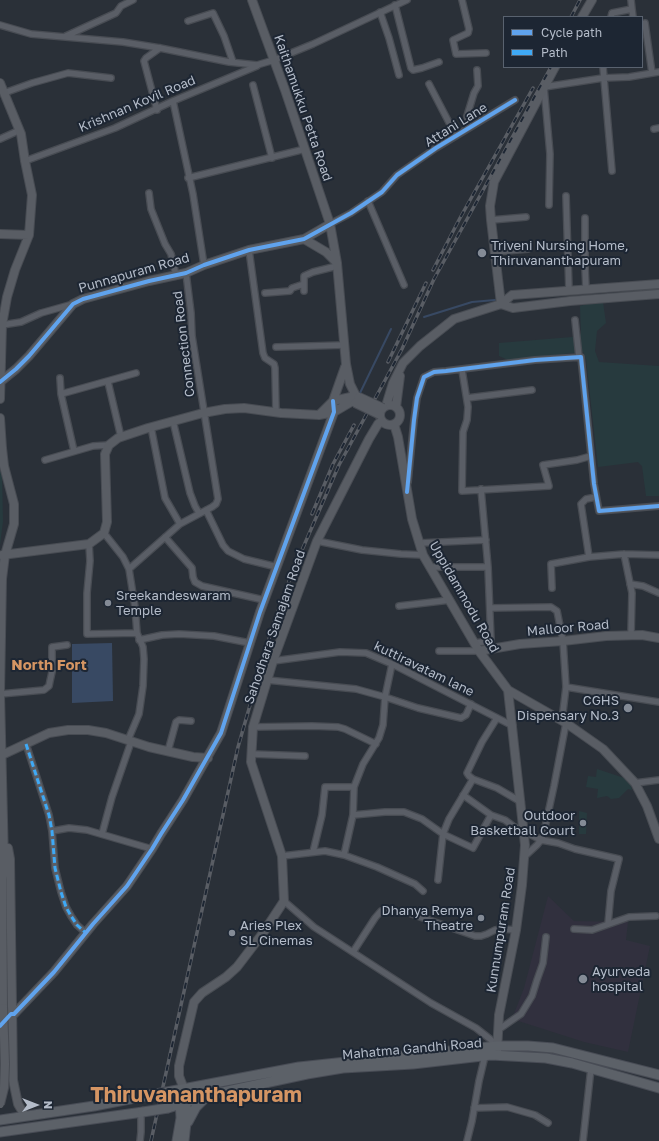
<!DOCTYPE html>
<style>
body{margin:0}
#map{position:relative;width:659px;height:1141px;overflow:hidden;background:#2a3038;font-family:"Golos Text",sans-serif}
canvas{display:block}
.legend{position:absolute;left:503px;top:16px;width:140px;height:52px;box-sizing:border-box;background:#1d2633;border:1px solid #59626f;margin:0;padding:5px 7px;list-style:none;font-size:12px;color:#b4bcc9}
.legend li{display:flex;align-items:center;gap:8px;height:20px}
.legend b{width:20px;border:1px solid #59626f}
.north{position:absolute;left:16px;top:1085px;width:40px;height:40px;-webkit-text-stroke:3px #1d2633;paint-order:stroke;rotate:90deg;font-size:11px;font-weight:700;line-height:16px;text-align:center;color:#b4bcc9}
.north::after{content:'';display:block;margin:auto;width:14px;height:18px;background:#b4bcc9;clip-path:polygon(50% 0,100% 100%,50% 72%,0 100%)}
</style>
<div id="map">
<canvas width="659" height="1141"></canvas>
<ul class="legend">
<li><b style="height:5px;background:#60a3ed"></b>Cycle path</li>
<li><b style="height:5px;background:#3fa9f5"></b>Path</li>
</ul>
<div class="north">N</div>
</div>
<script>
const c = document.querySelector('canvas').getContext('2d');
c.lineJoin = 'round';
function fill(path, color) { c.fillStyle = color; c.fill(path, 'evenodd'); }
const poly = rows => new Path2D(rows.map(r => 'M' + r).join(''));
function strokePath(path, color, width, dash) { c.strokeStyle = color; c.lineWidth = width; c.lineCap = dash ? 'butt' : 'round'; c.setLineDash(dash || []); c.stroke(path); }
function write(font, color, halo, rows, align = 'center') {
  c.font = font + ' "Golos Text",sans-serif'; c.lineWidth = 4; c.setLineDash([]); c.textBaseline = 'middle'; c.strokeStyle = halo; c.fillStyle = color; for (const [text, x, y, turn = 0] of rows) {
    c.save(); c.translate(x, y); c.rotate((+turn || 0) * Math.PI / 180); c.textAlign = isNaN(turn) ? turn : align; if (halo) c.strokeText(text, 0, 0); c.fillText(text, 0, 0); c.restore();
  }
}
const medical = poly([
 [548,896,574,921,628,922,626,940,650,946,628,1052,584,1042,512,1019,524,988]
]);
const green = poly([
 [592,302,603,302,606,323,597,331,595,351,599,362,659,366,659,496,646,496,642,466,638,462,598,467,586,359,583,352,508,360,499,356,499,343,572,337,581,334,580,306],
 [0,471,2,474,3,521,0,545],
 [597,769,630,780,632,790,628,789,619,798,611,799,607,796,597,798,598,789,586,787,588,776,596,777],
 [579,811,587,813,586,834,579,834]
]);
const water = poly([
 [112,643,113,701,72,703,72,644]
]);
const stream = poly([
 [424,317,472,302,495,300],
 [360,393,391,329]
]);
const street = poly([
 [462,0,469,29,468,33,453,40,456,54,486,53],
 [631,0,632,9],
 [395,5,411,68,413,70,422,68,439,62],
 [380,12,389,38,399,75],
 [611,17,612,13,632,9,633,17],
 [188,21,213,13,224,36,233,62],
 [645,23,652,73],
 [0,25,31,34,123,42,160,48,229,62,257,65,274,60,313,44,407,0],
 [66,36,116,13,121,6,133,0],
 [603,67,612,171],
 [429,84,456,136],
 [253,85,272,158],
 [4,93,32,83,68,73,111,78],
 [173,101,193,194,204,265],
 [157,110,144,61,146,58,160,48],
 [468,128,467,116,474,93,478,86,477,70],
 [654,129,659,128],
 [0,139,20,130],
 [25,161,115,128,173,101,257,66],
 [188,178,305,149],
 [149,193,151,209,165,244,171,254,176,275],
 [566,196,569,291],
 [368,201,404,285],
 [549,205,550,154,544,87,603,78,629,77,659,72],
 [585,218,585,267,586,289],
 [491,220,526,217],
 [330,224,351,213,382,192,397,175,436,148,515,100],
 [249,250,263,353,265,358,274,364,275,368,276,413],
 [494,252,528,249],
 [304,291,304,276,313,272,337,266],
 [265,293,290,291,292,288,304,284],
 [575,320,579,357],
 [2,325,21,322,41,313,73,304],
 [276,347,345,345],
 [462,370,468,407,467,420,463,432,462,491,549,486,543,465,577,460,591,456],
 [60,378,61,394,74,451],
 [108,382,121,437],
 [61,394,136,373],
 [467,398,532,390],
 [173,421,190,493,195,506,199,513],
 [151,427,165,498,180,524],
 [45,460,93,446,109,445],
 [408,482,414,420,417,398,424,377,434,372,446,371,535,360,581,357,594,484,599,511,659,506],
 [206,510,223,545,228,551,244,559,277,567],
 [104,533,123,557,129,569,135,607,137,633,143,647,144,659,143,686,139,714,128,740],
 [165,537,192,568,193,577,195,582,202,586,264,600],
 [317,541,362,550,401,554,423,555],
 [420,543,486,540],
 [89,544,90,561,87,593,87,634,137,633],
 [624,554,632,593,631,635],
 [589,557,581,504,586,499,596,497],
 [430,567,488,567],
 [129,569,180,524,212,507,216,504,218,499,192,336,191,313,186,273],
 [630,584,643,586,659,593],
 [552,588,551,564,589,557,624,554,659,555],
 [399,606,450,600],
 [490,608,551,607,557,611,563,641,566,687,562,720],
 [139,640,162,635,179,634,214,636,250,643],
 [474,643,491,641,488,567,481,489],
 [439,651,479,651],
 [273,661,340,652,366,653,392,664,513,726],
 [267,680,356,689,385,697,418,708,461,718,466,715,471,704],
 [566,687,659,702],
 [0,694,44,690,49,686,50,681,52,672,52,647,67,645],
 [497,718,482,742,467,773,469,776,473,779,497,788,521,802],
 [253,727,312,726,338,727,345,729,376,744],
 [26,744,49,815,52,831,55,868,61,892,66,907,71,916,77,925,86,933],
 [168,751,176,722,179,720,191,721],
 [252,754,305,756],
 [635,783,659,780],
 [463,795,491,815,505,820,513,826,541,840,558,843,575,849,619,859,611,891,608,924],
 [353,815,385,812,404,812,422,819,443,834,473,848,491,815],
 [52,831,69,828,87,830,152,849],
 [102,834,112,797,131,742],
 [313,852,322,815,325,787,354,787],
 [344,855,353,815,354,787,363,764,379,738,383,725,385,697,392,664],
 [282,856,325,851,344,855,377,867,415,884,423,891],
 [524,857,537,845,541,840,544,832,554,786,566,723],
 [438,880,443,834,449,819,473,779],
 [284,901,314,927,431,1003,476,1028,490,1039,497,1046],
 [574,929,592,930,629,917,656,916],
 [353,952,375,918,381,911,389,910,406,912,475,936,481,936,487,934,495,930,503,929,516,930],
 [498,1030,521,1014,532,996,537,980,543,963,546,937],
 [474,1108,507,1107,535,1115,548,1123],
 [140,1141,141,1132,141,1113],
 [467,1141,472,1121,479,1081,485,1056],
 [583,1141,591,1068]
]);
const secondary = poly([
 [252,0,285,90,330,224,337,263,346,364,350,384,356,396],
 [582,17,592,0],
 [0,83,21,134,25,161,32,195,29,235,15,270,7,297,2,325,0,399],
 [0,234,29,235],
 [304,239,326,252,337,263],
 [501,304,491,220,490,206,494,182,555,67],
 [501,304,513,308,570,301,659,294],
 [0,382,16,369,29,356,73,304,83,299,149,281,186,273,204,265,249,250,304,239,330,224],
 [333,401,355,396],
 '380 415a10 10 0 1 1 20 0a10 10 0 1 1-20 0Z',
 [386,406,393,383,403,363,420,346,454,319,501,304,512,295,659,284],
 [396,407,400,376],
 [319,415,333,401,345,367],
 [0,418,2,448,4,466,14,504,14,524,5,555,2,579,0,694,4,861,2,878,3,1008],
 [394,424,398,437,412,519,423,555,479,651,508,690,566,723,603,749,635,783,647,806,659,839],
 [2,555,89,544,104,533,107,522,105,454,109,445,118,438,148,428,203,413,225,409,244,408,281,413,319,415,334,412,351,402],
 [479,651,520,644,563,641,606,636,642,635,659,638],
 [0,756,49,733,68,730,88,730,106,733,149,747,193,757,208,758],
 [8,848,10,859,13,1080,18,1104,25,1116],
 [0,1026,11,1014,14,1014,54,972,93,924,127,886,152,849,161,834,183,800,221,733,260,612,334,412,333,401],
 [497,1052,499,1015,516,930,522,885,525,845,508,690],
 [184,1089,179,1076,179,1066,194,1002,202,993,226,977,237,967,263,933,284,901,282,856,251,762,253,727,273,661,317,541,369,439,378,424,382,421]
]);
const primary = poly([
 [167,1092,299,1067,497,1046,528,1046,553,1048,659,1075],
 [168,1108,209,1095,307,1074,343,1068,413,1064,491,1055,546,1058,572,1063,659,1088],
 [0,1120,94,1106,150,1095],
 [188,1122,196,1107,206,1097],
 [0,1132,143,1112],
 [177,1141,181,1118,180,1101],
 [184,1141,187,1114,185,1096]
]);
const rail = poly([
 [571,17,580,0],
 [433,270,460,218,533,88],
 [388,362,426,283],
 [312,514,333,464,354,425],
 [151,1141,238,747,273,625,292,573,339,465,402,349,434,279,551,67]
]);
const secondaryBridge = poly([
 [359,397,383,408],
 [355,403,380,415],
 [0,1104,4,1088,5,1064,3,1008]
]);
const primaryBridge = poly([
 [150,1095,167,1092],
 [143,1112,168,1108]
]);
const quiet = poly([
 [26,744,49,815,52,831,55,868,61,892,66,907,71,916,77,925,86,933]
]);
const cycleway = poly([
 [0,382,16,369,29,356,73,304,83,299,149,281,186,273,204,265,249,250,304,239,351,213,382,192,397,175,436,148,515,100],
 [407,492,414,420,417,398,424,377,434,372,446,371,535,360,581,357,594,484,599,511,659,506],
 [0,1026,11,1014,14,1014,54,972,93,924,127,886,152,849,161,834,183,800,221,733,260,612,334,412,333,401]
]);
const markers = [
 [482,253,5,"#848b96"],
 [108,603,4,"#848b96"],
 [628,708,5,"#848b96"],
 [583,823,4,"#848b96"],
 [481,918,4,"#848b96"],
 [232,933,4,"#848b96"],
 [583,979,5,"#848b96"]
];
const streetNames = [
 ["Krishnan Kovil Road",137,104,-23],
 ["Kaithamukku Petta Road",303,108,71],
 ["Attani Lane",456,125,-32],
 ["Punnapuram Road",134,273,-16],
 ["Connection Road",184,344,-97],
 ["Uppidammodu Road",464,597,60],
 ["Sahodhara Samajam Road",275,627,-71],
 ["Malloor Road",568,628,-5],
 ["kuttiravatam lane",424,669,26],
 ["Kunnumpuram Road",501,930,-81],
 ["Mahatma Gandhi Road",412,1049,-5]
];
const poiNames = [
 ["Triveni Nursing Home,",491,246],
 ["Thiruvananthapuram",491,261],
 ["Sreekandeswaram",116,596],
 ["Temple",116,611],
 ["CGHS",619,701,"right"],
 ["Dispensary No.3",619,716,"right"],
 ["Outdoor",575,816,"right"],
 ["Basketball Court",575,831,"right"],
 ["Dhanya Remya",473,911,"right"],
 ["Theatre",473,926,"right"],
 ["Aries Plex",240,926],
 ["SL Cinemas",240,941],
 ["Ayurveda",592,972],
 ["hospital",592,987]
];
const quarterNames = [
 ["North Fort",49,665]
];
const townNames = [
 ["Thiruvananthapuram",196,1095]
];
fill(medical, '#31303e');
fill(green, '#273a3e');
fill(water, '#384963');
strokePath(stream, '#384963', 2);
strokePath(street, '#484c53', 8);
strokePath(secondary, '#484c53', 10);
strokePath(primary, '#484c55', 11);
strokePath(street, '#5a5e66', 5.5);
strokePath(secondary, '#595d64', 8);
strokePath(primary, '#5c6168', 9);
strokePath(rail, '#595d64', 3.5);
strokePath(rail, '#1d2633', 2, [6]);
strokePath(secondaryBridge, '#484c53', 10, []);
strokePath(primaryBridge, '#484c55', 11, []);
strokePath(secondaryBridge, '#595d64', 8);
strokePath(primaryBridge, '#5c6168', 9);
strokePath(quiet, '#3fa9f5', 3, [6, 3]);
strokePath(cycleway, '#60a3ed', 4);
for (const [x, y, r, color] of markers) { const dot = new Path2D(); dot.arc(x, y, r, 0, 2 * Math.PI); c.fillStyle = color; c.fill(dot); strokePath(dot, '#1d2633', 1.5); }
write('13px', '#b4bcc9', '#1d2633', streetNames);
write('13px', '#b4bcc9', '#1d2633', poiNames, 'left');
write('bold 15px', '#d59563', '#1d2633', quarterNames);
write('bold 21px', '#d59563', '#1d2633', townNames);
</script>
